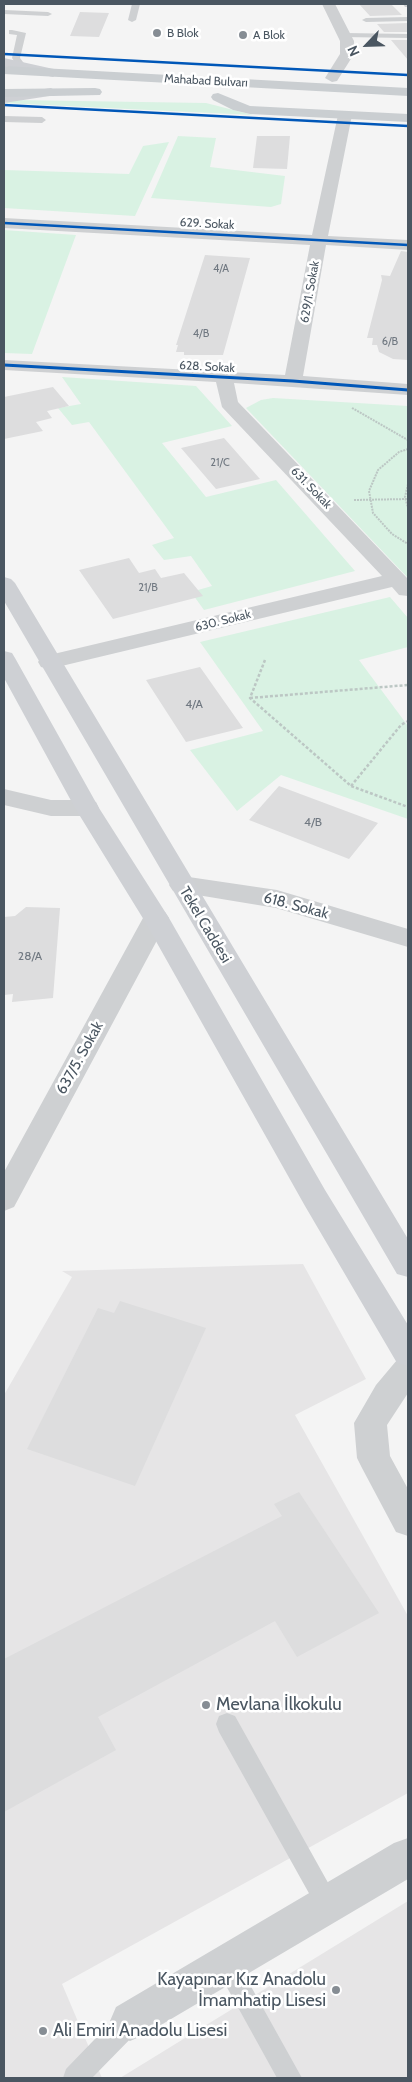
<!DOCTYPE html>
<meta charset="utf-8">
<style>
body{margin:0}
#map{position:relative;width:412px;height:2082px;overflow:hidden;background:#f4f4f4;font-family:Cabin,sans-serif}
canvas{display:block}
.frame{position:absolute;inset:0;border:5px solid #4a5661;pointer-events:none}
.north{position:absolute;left:342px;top:20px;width:50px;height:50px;-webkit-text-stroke:4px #fff;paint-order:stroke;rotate:246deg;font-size:14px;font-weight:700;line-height:20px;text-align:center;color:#4a5661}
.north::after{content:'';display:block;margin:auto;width:18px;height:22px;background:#4a5661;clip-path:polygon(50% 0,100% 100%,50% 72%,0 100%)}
</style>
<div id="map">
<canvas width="412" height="2082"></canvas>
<div class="frame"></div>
<div class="north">N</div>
</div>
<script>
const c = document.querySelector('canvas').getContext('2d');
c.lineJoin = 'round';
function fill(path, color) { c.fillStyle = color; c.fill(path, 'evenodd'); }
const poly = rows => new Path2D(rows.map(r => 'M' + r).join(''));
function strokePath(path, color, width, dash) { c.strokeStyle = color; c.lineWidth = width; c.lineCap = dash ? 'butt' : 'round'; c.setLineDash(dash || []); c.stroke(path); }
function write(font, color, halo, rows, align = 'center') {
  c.font = font + ' Cabin,sans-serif'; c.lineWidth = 5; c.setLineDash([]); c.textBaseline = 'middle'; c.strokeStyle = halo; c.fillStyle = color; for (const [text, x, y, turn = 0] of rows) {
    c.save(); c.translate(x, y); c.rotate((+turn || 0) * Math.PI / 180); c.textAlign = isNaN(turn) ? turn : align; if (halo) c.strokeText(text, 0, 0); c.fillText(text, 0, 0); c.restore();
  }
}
const education = poly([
 [303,1264,366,1379,295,1415,408,1616,408,1793,62,1984,102,2078,4,2078,4,1395,72,1277,62,1271],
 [408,1901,408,2078,120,2078]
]);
const green = poly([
 [13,100,206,103,253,115,4,103],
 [178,136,216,138,210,167,285,176,281,204,271,207,151,198],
 [169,142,135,216,4,208,4,170,129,174,143,146],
 [4,230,76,235,32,354,4,353],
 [62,377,196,386,232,426,162,443,206,497,276,480,355,571,204,610,191,592,212,586,191,556,164,560,152,545,174,538,89,422,72,425,58,408,81,404],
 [273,398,408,406,408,578,246,408,261,400],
 [390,597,408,618,408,647,359,660,408,726,408,819,281,775,237,811,190,750,263,731,200,642]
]);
const building = poly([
 [359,4,391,4,402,15,370,16],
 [80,12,109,13,99,37,70,36],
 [408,23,408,32,384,32,377,24],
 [391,40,408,40,408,60],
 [257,136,290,136,287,169,253,168],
 [401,251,408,252,408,360,393,359,379,352,377,345,372,345,373,338,367,338,382,280,381,275,390,276],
 [205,255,250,258,223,355,184,355,184,352,176,352,178,345,176,345],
 [53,387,69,406,47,411,52,418,36,422,43,431,4,439,4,397],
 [224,438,260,479,216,489,181,448],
 [129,558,139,573,155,569,161,578,184,573,203,596,113,619,79,570],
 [200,667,243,728,186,742,146,680],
 [279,786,378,823,349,859,249,820],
 [26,907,60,908,53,998,12,1002,13,994,4,995,4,917,15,916],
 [120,1301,206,1328,135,1486,27,1449,98,1308,114,1313],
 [299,1492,379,1613,297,1657,275,1621,98,1717,116,1750,4,1812,4,1659,282,1516,274,1504]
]);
const pathFar1 = poly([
 [352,408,408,440],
 [408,449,399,452,378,470,369,491,373,513,392,534,408,544],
 [408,484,405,497,408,508],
 [354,500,408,499]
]);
const path = poly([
 [265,660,250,698,351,786,408,807],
 [250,698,408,685],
 [351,786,401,725,408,721]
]);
const lane = poly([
 [132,4,140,4,136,20,132,22,128,20,132,4],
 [403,4,408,4,408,7,405,7,403,4],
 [4,10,48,12,52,14,48,16,4,14,4,10],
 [408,17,408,21,366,22,362,20,366,18,408,17],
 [12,30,26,33,20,58,26,66,25,68,19,68,12,58,17,35,9,34,9,30,12,30],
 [345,33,408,34,408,38,342,37,341,35,345,33],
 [4,116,42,117,46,120,42,123,4,122,4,116],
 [227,1713,235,1716,336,1897,340,1905,336,1913,328,1917,320,1913,219,1732,216,1724,219,1716,227,1713],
 [226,1952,234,1956,302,2078,277,2078,214,1964,218,1956,226,1952],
 [130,2009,139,2012,142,2021,139,2030,92,2078,63,2078,66,2069,121,2012,130,2009]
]);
const street = poly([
 [322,4,335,4,354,41,354,54,337,81,332,82,325,78,340,54,340,41,322,4],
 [345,111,352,115,328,236,408,240,408,250,326,245,303,376,408,384,408,395,234,383,238,402,408,579,408,596,399,595,392,587,49,669,41,667,38,662,41,657,382,576,222,407,216,382,4,370,4,360,285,375,310,245,4,228,4,218,312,235,338,115,345,111],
 [4,789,51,800,87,800,96,802,99,808,96,814,87,816,51,816,4,805,4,789],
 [182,876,277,890,408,929,408,947,276,908,173,891,169,885,173,879,182,876],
 [156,909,165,912,169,918,14,1207,4,1211,4,1172,143,918,147,912,156,909],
 [408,1356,408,1393,387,1425,390,1456,408,1489,408,1536,396,1532,362,1468,357,1458,354,1423,376,1385,397,1360,408,1356],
 [408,1838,408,1879,144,2035,130,2041,116,2035,110,2021,116,2007,394,1843,408,1838]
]);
const secondary = poly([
 [4,58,58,70,60,73,53,77,4,66,4,58],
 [51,88,58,92,56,95,4,103,4,95,51,88],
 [4,577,11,579,15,583,408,1239,408,1277,397,1274,4,601,4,577],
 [4,651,12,653,15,658,99,808,169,918,325,1190,408,1325,408,1366,397,1363,305,1206,144,920,75,808,4,678,4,651]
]);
const primary = poly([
 [4,66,408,88,408,96,4,74,4,66],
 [95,88,100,89,102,92,100,95,4,97,4,89,95,88],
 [218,93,250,106,408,114,408,122,250,114,233,110,213,100,211,97,213,94,218,93]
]);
const cyclewayFar1 = poly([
 [4,54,408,75],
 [4,105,408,126],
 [4,223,408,245]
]);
const cycleway = poly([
 [4,365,293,381,408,390]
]);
const markers = [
 [157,33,5,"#868d94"],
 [243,35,5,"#868d94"],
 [206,1705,5,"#868d94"],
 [336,1990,5,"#868d94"],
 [43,2031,5,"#868d94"]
];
const farNumbernames = [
 ["4/A",221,269],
 ["4/B",201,334],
 ["6/B",390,342],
 ["21/C",220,463],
 ["21/B",148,588]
];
const farPoinames = [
 ["B Blok",167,33],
 ["A Blok",253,35]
];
const farStreetnames = [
 ["Mahabad Bulvarı",206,81,3],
 ["629. Sokak",207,224,3],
 ["629/1. Sokak",310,292,-80],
 ["628. Sokak",207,367,3],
 ["631. Sokak",311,488,46],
 ["630. Sokak",223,621,-14]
];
const numberNames = [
 ["4/A",194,704],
 ["4/B",313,822],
 ["28/A",30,956]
];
const streetNames = [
 ["618. Sokak",296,906,15],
 ["Tekel Caddesi",205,925,59],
 ["637/5. Sokak",80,1058,-61]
];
const nearPoinames = [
 ["Mevlana İlkokulu",216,1705],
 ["Kayapınar Kız Anadolu",326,1980,"right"],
 ["İmamhatip Lisesi",326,2001,"right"],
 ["Ali Emiri Anadolu Lisesi",53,2031]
];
fill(education, '#e6e5e6');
fill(green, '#d9f2e3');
fill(building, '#ddddde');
strokePath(pathFar1, '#bcc7c4', 2, [2, 1]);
strokePath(path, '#bcc7c4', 2.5, [3, 2]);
fill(lane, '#ced0d2');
fill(street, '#ced0d2');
fill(secondary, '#ced0d4');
fill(primary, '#caced1');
strokePath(cyclewayFar1, '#0057b8', 2.5);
strokePath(cycleway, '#0057b8', 3);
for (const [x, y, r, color] of markers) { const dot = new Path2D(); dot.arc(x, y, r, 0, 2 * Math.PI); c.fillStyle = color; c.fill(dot); strokePath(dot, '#fff', 2); }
write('11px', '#707881', null, farNumbernames);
write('12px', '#4a5661', '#fff', farPoinames, 'left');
write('12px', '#4a5661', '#fff', farStreetnames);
write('12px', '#707881', null, numberNames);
write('15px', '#4a5661', '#fff', streetNames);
write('18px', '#4a5661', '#fff', nearPoinames, 'left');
</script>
